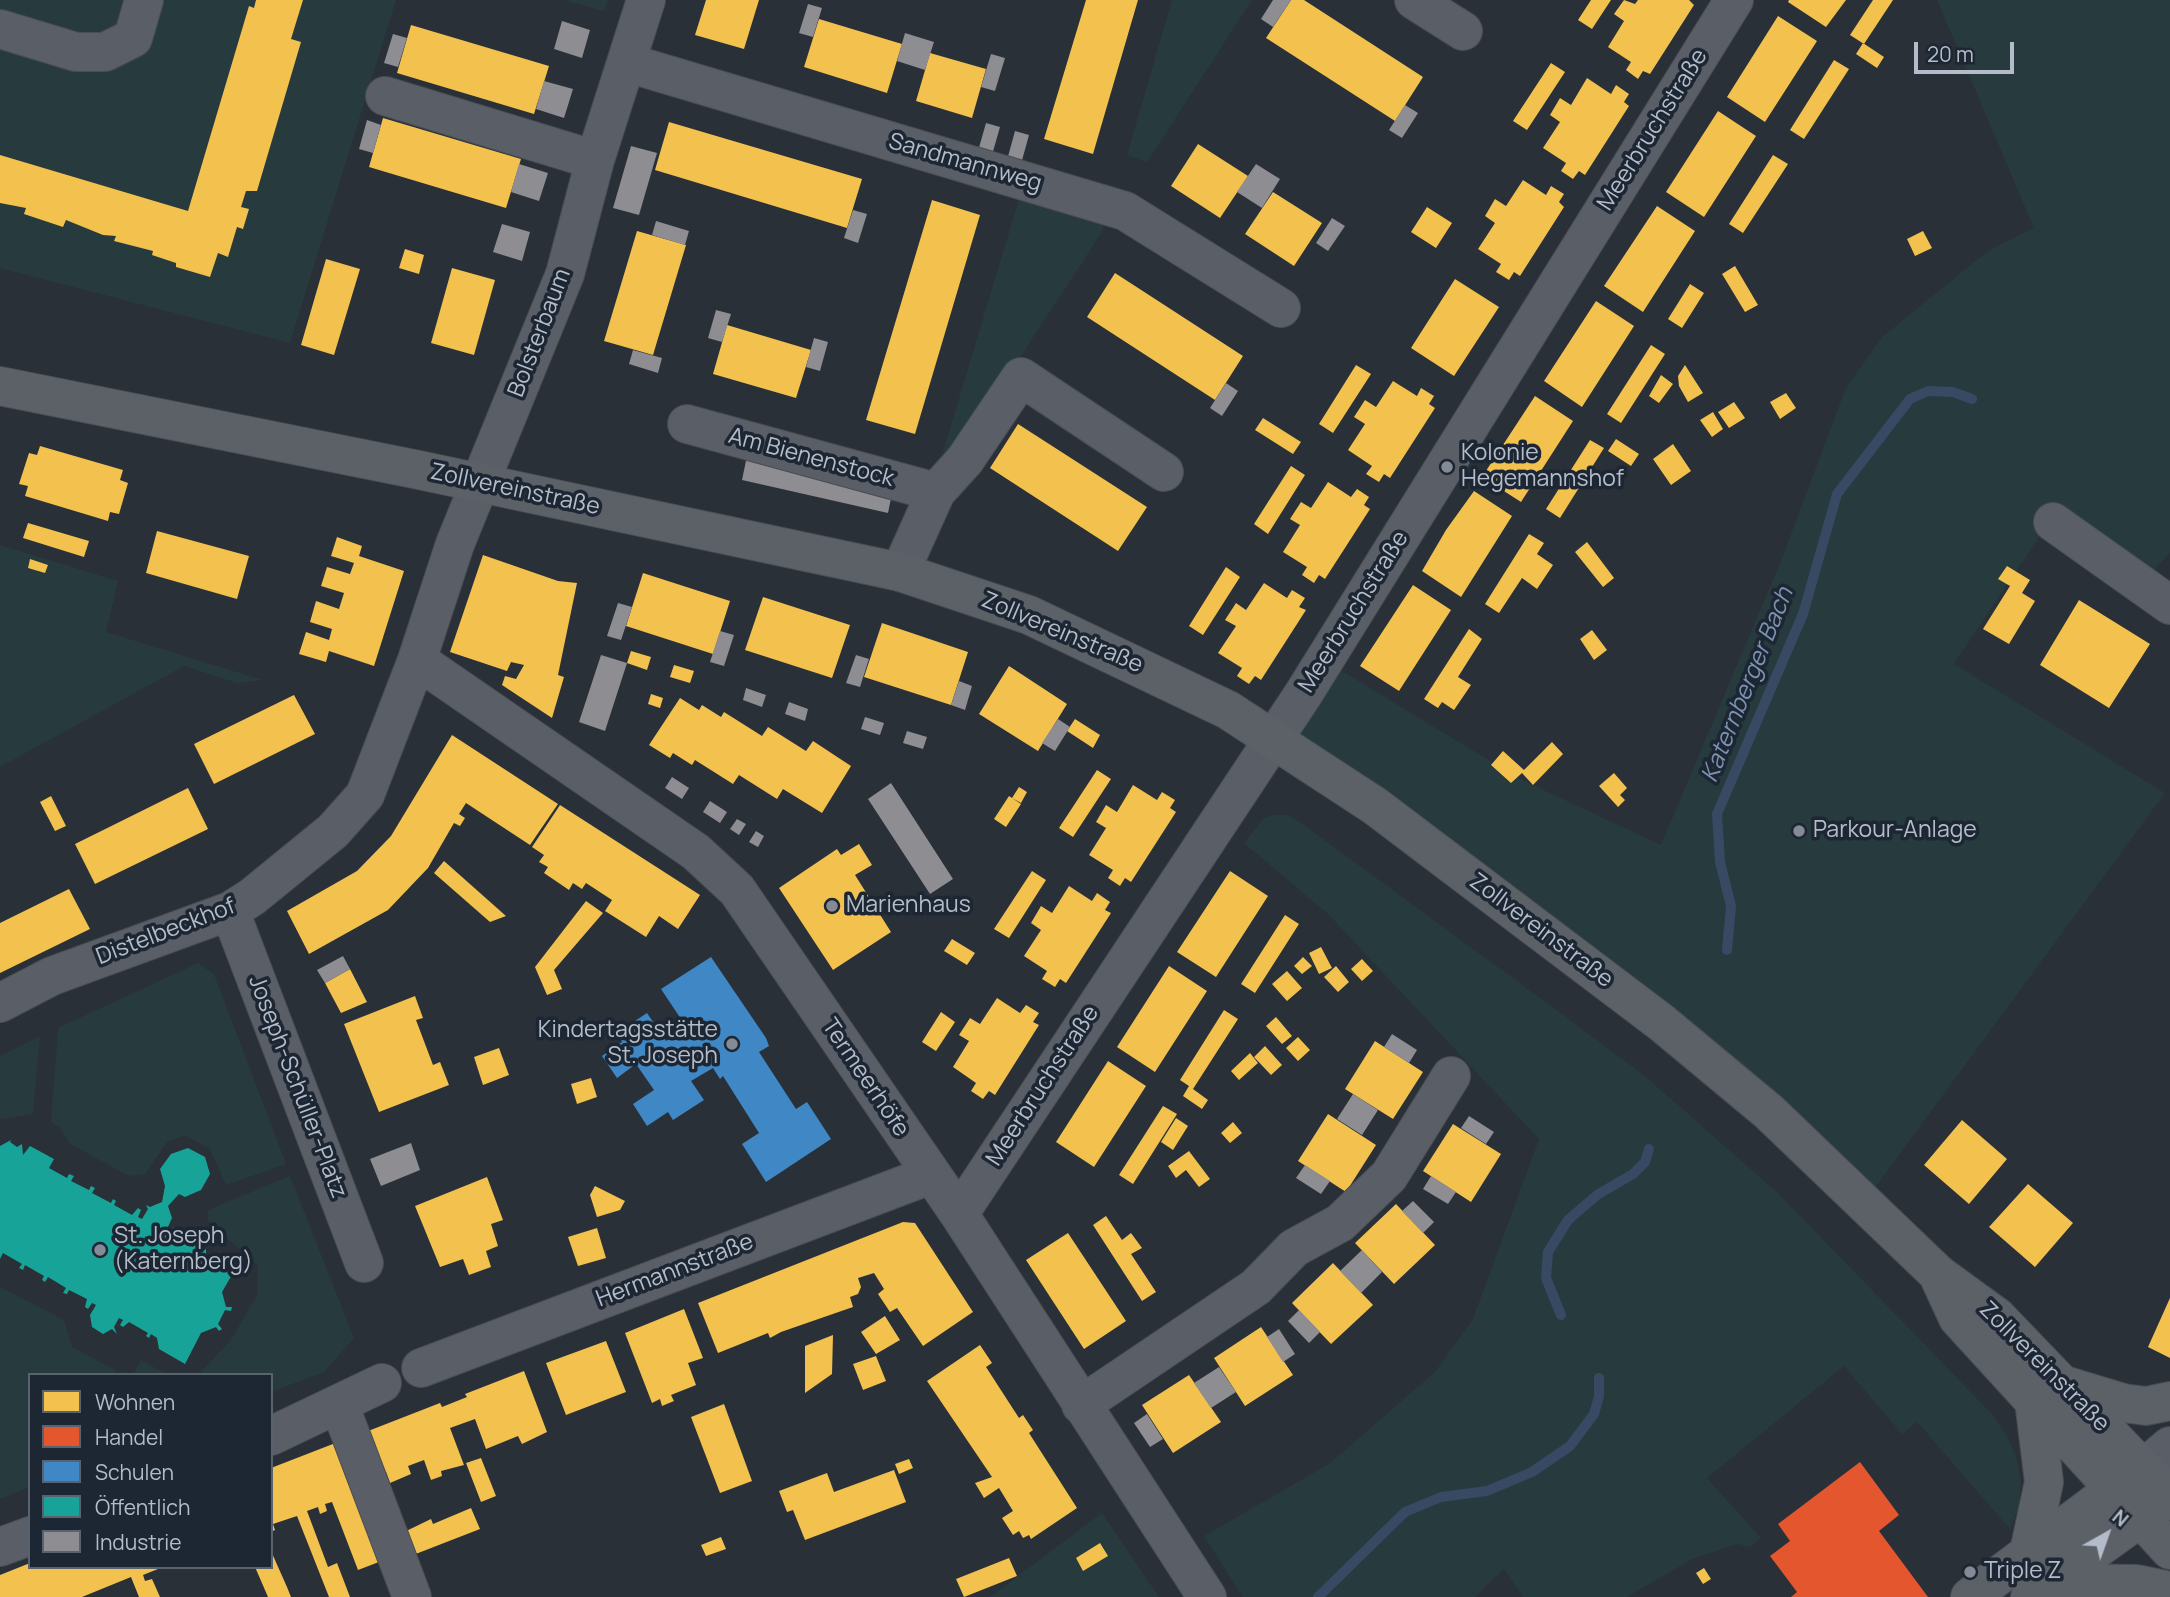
<!DOCTYPE html>
<meta charset="utf-8">
<style>
body{margin:0}
#map{position:relative;width:2170px;height:1597px;overflow:hidden;background:#2a3038;font-family:Manrope,sans-serif}
canvas{display:block}
.legend{position:absolute;left:28px;top:1373px;width:245px;height:196px;box-sizing:border-box;background:#1d2633;border:2px solid #59626f;margin:0;padding:9px 12px;list-style:none;font-size:21px;color:#b4bcc9}
.legend li{display:flex;align-items:center;gap:14px;height:35px}
.legend b{width:35px;border:2px solid #59626f}
.north{position:absolute;left:2072px;top:1499px;width:70px;height:70px;-webkit-text-stroke:5px #1d2633;paint-order:stroke;rotate:40deg;font-size:19px;font-weight:700;line-height:28px;text-align:center;color:#b4bcc9}
.north::after{content:'';display:block;margin:auto;width:24px;height:32px;background:#b4bcc9;clip-path:polygon(50% 0,100% 100%,50% 72%,0 100%)}
.scale{position:absolute;left:1914px;top:42px;width:100px;height:32px;box-sizing:border-box;border:4px solid #b4bcc9;border-top:0;padding-left:9px;font-size:21px;line-height:24px;white-space:nowrap;color:#b4bcc9;-webkit-text-stroke:5px #1d2633;paint-order:stroke}
</style>
<div id="map">
<canvas width="2170" height="1597"></canvas>
<ul class="legend">
<li><b style="height:19px;background:#f2c14e"></b>Wohnen</li>
<li><b style="height:19px;background:#e4572e"></b>Handel</li>
<li><b style="height:19px;background:#3f88c5"></b>Schulen</li>
<li><b style="height:19px;background:#17a398"></b>Öffentlich</li>
<li><b style="height:19px;background:#8d8d92"></b>Industrie</li>
</ul>
<div class="north">N</div>
<div class="scale">20 m</div>
</div>
<script>
const c = document.querySelector('canvas').getContext('2d');
c.lineJoin = 'round';
function fill(path, color) { c.fillStyle = color; c.fill(path, 'evenodd'); }
const poly = rows => new Path2D(rows.map(r => 'M' + r).join(''));
function strokePath(path, color, width, dash) { c.strokeStyle = color; c.lineWidth = width; c.lineCap = dash ? 'butt' : 'round'; c.setLineDash(dash || []); c.stroke(path); }
function write(font, color, halo, rows, align = 'center') {
  c.font = font + ' Manrope,sans-serif'; c.lineWidth = 7; c.setLineDash([]); c.textBaseline = 'middle'; c.strokeStyle = halo; c.fillStyle = color; for (const [text, x, y, turn = 0] of rows) {
    c.save(); c.translate(x, y); c.rotate((+turn || 0) * Math.PI / 180); c.textAlign = isNaN(turn) ? turn : align; if (halo) c.strokeText(text, 0, 0); c.fillText(text, 0, 0); c.restore();
  }
}
const green = poly([
 [0,0,396,0,290,343,0,268],
 [563,0,608,0,604,11],
 [1172,0,1252,0,1147,162,1127,155],
 [1937,0,2170,0,2170,553,2143,581,2053,516,1954,664,2165,793,1868,1197,1277,736,1327,662,1520,779,1661,845,1783,556,1846,388,1882,337,1988,251,2034,228],
 [1022,189,1107,214,1102,232,955,457,943,452],
 [0,545,118,581,106,632,263,680,237,683,184,666,0,767],
 [1275,815,1288,815,1304,825,1566,1017,1645,1076,1778,1193,1993,1415,2006,1434,2016,1456,2021,1481,2019,1507,2010,1529,1917,1422,1902,1434,1844,1366,1707,1478,1761,1538,1750,1547,1738,1544,1692,1559,1627,1597,1523,1597,1504,1569,1475,1597,1243,1597,1204,1536,1329,1464,1435,1372,1473,1319,1539,1139,1328,914,1244,843,1264,818],
 [198,963,214,974,286,1164,226,1185,210,1149,185,1135,167,1142,145,1174,129,1176,70,1144,60,1128,51,1122,58,1028],
 [40,1036,33,1114,0,1119,0,1056],
 [290,1176,354,1338,324,1372,271,1392,271,1375,198,1375,231,1340,257,1295,258,1266,210,1223,207,1219,208,1210],
 [0,1287,64,1320,72,1347,115,1370,116,1375,30,1375,30,1487,0,1499],
 [141,1360,168,1375,133,1375],
 [1102,1513,1159,1597,989,1597,993,1595]
]);
const homes = poly([
 [256,0,303,0,291,39,301,42,257,191,246,191,241,207,249,209,243,229,237,227,228,257,218,253,210,277,176,267,176,263,152,255,153,251,114,241,116,236,103,235,66,220,63,227,24,214,26,208,0,203,0,155,188,211,249,6,254,8],
 [706,0,759,0,744,49,695,35],
 [1086,0,1138,0,1093,154,1044,139],
 [1291,0,1304,0,1423,77,1395,121,1266,38],
 [1591,0,1611,0,1592,29,1578,20],
 [1624,0,1635,4,1638,0,1689,0,1694,5,1650,74,1643,71,1638,79,1626,70,1631,62,1608,47,1624,21,1614,14],
 [1789,0,1846,0,1826,27,1788,2],
 [1873,0,1893,0,1864,44,1850,35],
 [1778,16,1817,41,1765,122,1727,97],
 [819,19,902,44,887,93,804,67],
 [411,25,549,66,534,114,397,73],
 [1863,43,1884,57,1877,68,1856,54],
 [930,53,986,69,972,118,916,101],
 [1834,60,1849,69,1804,139,1790,130],
 [1551,63,1565,72,1527,130,1513,121],
 [1587,78,1611,94,1616,85,1629,94,1624,102,1629,106,1585,175,1579,171,1573,179,1561,171,1566,163,1543,148,1560,122,1550,115,1560,98,1571,105],
 [1718,111,1756,136,1704,217,1666,192],
 [383,118,521,159,506,208,369,167],
 [669,122,862,179,847,228,655,170],
 [1198,144,1248,176,1220,218,1171,186],
 [1773,155,1788,164,1743,233,1729,224],
 [1523,180,1546,195,1551,186,1564,194,1559,202,1564,207,1520,276,1514,272,1509,280,1496,272,1501,264,1478,249,1495,223,1485,216,1495,199,1506,206],
 [1273,192,1322,223,1294,266,1245,234],
 [932,200,980,215,915,434,866,420],
 [1657,206,1695,231,1643,312,1604,286],
 [1427,207,1452,223,1436,248,1411,232],
 [637,231,686,245,653,355,604,341],
 [1923,231,1932,248,1915,256,1907,239],
 [405,249,424,255,419,274,399,268],
 [326,259,360,269,334,355,301,345],
 [1735,266,1758,305,1745,312,1722,274],
 [452,268,495,280,474,355,431,343],
 [1115,273,1243,356,1215,400,1087,317],
 [1455,279,1499,307,1454,376,1411,348],
 [1690,284,1704,293,1682,328,1668,319],
 [1596,301,1634,326,1582,407,1544,381],
 [727,325,811,350,796,398,713,374],
 [1651,345,1665,354,1621,423,1607,414],
 [1356,365,1371,374,1333,433,1319,424],
 [1685,365,1703,393,1688,402,1679,386,1678,376],
 [1661,375,1673,384,1659,403,1649,396],
 [1393,381,1417,396,1421,388,1434,396,1429,404,1435,408,1390,478,1384,474,1379,482,1366,474,1372,466,1348,450,1365,424,1354,417,1365,400,1376,407],
 [1786,393,1796,408,1780,419,1770,402],
 [1535,396,1573,421,1521,502,1482,477],
 [1734,402,1745,418,1729,428,1718,412],
 [1713,412,1723,429,1712,437,1700,420],
 [1263,418,1301,442,1293,454,1255,430],
 [1018,424,1147,507,1118,551,990,468],
 [1616,439,1639,454,1631,466,1608,451],
 [1590,440,1604,448,1560,518,1546,509],
 [1673,444,1691,471,1671,485,1653,459],
 [40,446,123,470,120,480,128,483,119,514,110,512,108,521,25,496,28,486,19,484,29,453,37,455],
 [1291,466,1305,475,1268,534,1254,524],
 [1328,482,1351,497,1357,489,1369,497,1364,505,1370,509,1325,579,1319,575,1314,583,1302,575,1307,567,1283,552,1300,525,1290,519,1301,502,1311,508],
 [1474,491,1512,516,1461,597,1422,571,1446,530],
 [28,523,89,541,84,557,23,538],
 [157,531,249,556,237,599,146,573],
 [1529,534,1544,543,1537,554,1553,565,1537,589,1522,578,1499,613,1485,604],
 [337,537,362,546,359,556,404,571,374,666,329,651,326,662,299,654,306,632,329,640,332,629,310,622,316,601,339,609,344,593,321,586,327,567,350,574,354,563,331,556],
 [1587,542,1614,578,1603,587,1575,552],
 [483,555,558,581,577,583,558,675,564,677,552,718,502,685,505,676,516,679,524,665,511,662,507,671,450,652],
 [30,559,48,565,45,573,28,568],
 [2007,566,2030,580,2022,593,2035,601,2009,644,1983,629,2010,586,1998,579],
 [1226,567,1240,577,1203,635,1189,626],
 [643,573,730,601,713,654,626,626],
 [1264,583,1287,598,1292,590,1305,598,1299,607,1306,610,1261,680,1255,676,1249,684,1237,676,1242,668,1218,653,1236,626,1225,620,1236,603,1246,610],
 [1413,585,1451,610,1399,691,1360,666],
 [763,597,850,625,832,678,745,650],
 [2079,600,2150,644,2109,708,2040,665],
 [882,623,968,652,951,705,864,677],
 [1469,629,1482,639,1458,677,1471,685,1454,710,1442,702,1438,708,1424,699],
 [1592,630,1607,650,1594,660,1580,639],
 [631,651,651,657,647,670,627,663],
 [674,665,694,671,690,683,670,677],
 [1009,666,1067,704,1038,751,979,714],
 [651,694,663,698,660,708,648,704],
 [294,695,315,734,214,784,194,744],
 [680,698,699,710,702,705,721,717,724,712,762,736,768,727,806,751,813,741,851,766,822,813,783,789,777,799,739,775,733,784,695,760,692,765,673,753,670,758,649,745],
 [1075,719,1100,735,1093,748,1067,731],
 [452,735,558,804,530,845,466,803,459,814,465,818,460,826,454,823,428,868,388,910,309,954,287,911,357,871,391,836],
 [1552,742,1563,754,1533,785,1522,773,1511,783,1491,765,1503,751,1524,770],
 [1097,770,1111,779,1073,837,1059,828],
 [1614,773,1627,788,1620,795,1625,800,1618,807,1599,786],
 [1133,785,1157,800,1162,792,1175,800,1170,808,1176,812,1131,882,1125,878,1120,886,1108,878,1113,870,1089,855,1106,828,1096,822,1106,805,1117,812],
 [1019,787,1027,792,1021,803,1012,798],
 [188,788,208,829,95,884,75,844],
 [51,796,66,826,55,831,40,802],
 [1009,796,1021,804,1006,827,994,819],
 [560,805,700,895,678,929,659,916,646,937,605,911,612,900,586,883,582,889,573,883,569,890,544,873,548,867,539,862,544,855,532,847],
 [859,844,872,865,855,875,891,932,833,970,779,888,837,849,841,855],
 [444,861,506,916,490,922,434,873],
 [1032,871,1046,880,1009,938,994,929],
 [1230,871,1268,896,1216,977,1177,952],
 [1069,886,1092,901,1097,893,1110,902,1105,910,1111,913,1066,983,1060,979,1055,987,1042,979,1047,971,1024,956,1041,930,1031,923,1041,906,1052,913],
 [69,889,90,929,0,973,0,923],
 [586,901,603,913,554,970,562,989,547,995,535,967],
 [1285,915,1299,924,1255,993,1241,984],
 [952,939,975,953,967,965,944,951],
 [1321,947,1332,968,1319,974,1309,953],
 [1303,957,1312,966,1302,974,1294,966],
 [1362,959,1373,971,1362,981,1351,969],
 [1169,966,1207,991,1155,1072,1117,1047],
 [1336,966,1349,982,1338,992,1324,977],
 [350,969,367,1002,341,1013,325,983],
 [1287,971,1302,988,1287,1001,1272,984],
 [415,996,423,1018,416,1020,433,1065,440,1062,449,1085,379,1112,344,1024],
 [997,998,1020,1013,1026,1005,1039,1013,1033,1022,1039,1025,995,1095,989,1091,983,1099,971,1091,976,1083,953,1067,969,1041,959,1035,970,1018,980,1024],
 [1224,1010,1238,1019,1193,1089,1208,1100,1202,1109,1183,1096,1189,1086,1180,1080],
 [941,1012,955,1022,936,1051,922,1042],
 [1276,1017,1292,1036,1282,1044,1266,1026],
 [1298,1037,1310,1050,1298,1061,1286,1048],
 [1375,1041,1423,1072,1393,1119,1345,1089],
 [1265,1046,1282,1065,1271,1075,1254,1057],
 [499,1048,509,1075,483,1085,474,1057],
 [1250,1053,1258,1063,1239,1080,1231,1071],
 [1108,1061,1146,1086,1094,1167,1056,1142],
 [591,1078,597,1097,577,1104,571,1084],
 [1163,1106,1177,1114,1133,1184,1119,1175],
 [1328,1114,1376,1145,1346,1192,1298,1161],
 [1176,1118,1188,1126,1173,1150,1161,1142],
 [1962,1120,2007,1159,1969,1204,1924,1165],
 [1233,1122,1242,1133,1230,1143,1221,1133],
 [1453,1124,1501,1154,1471,1202,1423,1171],
 [1189,1151,1210,1179,1199,1187,1186,1170,1176,1178,1168,1166],
 [487,1177,503,1220,491,1224,498,1246,486,1251,491,1267,469,1275,463,1259,440,1267,415,1206],
 [2028,1184,2073,1223,2035,1267,1989,1227],
 [595,1186,625,1201,620,1210,597,1217,590,1195],
 [1396,1204,1435,1245,1394,1284,1355,1243],
 [1106,1216,1122,1240,1131,1233,1142,1248,1131,1254,1156,1292,1142,1301,1093,1225],
 [903,1222,915,1223,973,1312,923,1346,897,1308,890,1312,878,1294,884,1289,874,1273,858,1278,861,1287,858,1294,850,1297,853,1307,781,1332,770,1338,768,1333,718,1353,698,1303],
 [597,1228,606,1258,578,1266,568,1237],
 [1068,1233,1126,1321,1084,1349,1026,1260],
 [1333,1263,1373,1305,1331,1344,1292,1303],
 [2170,1298,2170,1358,2148,1347],
 [684,1309,703,1358,688,1363,696,1385,671,1395,674,1401,662,1406,660,1399,652,1403,625,1333],
 [885,1316,900,1340,876,1354,861,1332],
 [1261,1327,1293,1375,1245,1406,1214,1358],
 [833,1335,832,1374,805,1393,805,1346],
 [606,1341,626,1392,566,1415,546,1363],
 [980,1345,992,1363,986,1367,1019,1418,1023,1415,1033,1430,1029,1433,1077,1508,1031,1539,1029,1535,1023,1538,1019,1531,1013,1535,1002,1518,1013,1511,999,1488,984,1498,975,1483,992,1477,927,1381],
 [876,1356,886,1381,863,1390,853,1364],
 [524,1371,547,1432,522,1444,518,1436,486,1449,475,1419,450,1428,464,1465,441,1471,442,1476,431,1480,424,1460,408,1466,411,1474,390,1483,386,1472,378,1475,363,1433,440,1403,442,1407,467,1397,465,1394],
 [1189,1375,1221,1422,1173,1453,1142,1405],
 [724,1404,752,1481,720,1493,691,1417],
 [338,1442,392,1557,358,1570,332,1502,325,1504,327,1511,320,1514,318,1507,307,1511,328,1567,337,1563,350,1597,329,1597,297,1516,273,1524,275,1530,271,1532,271,1468],
 [481,1458,496,1496,481,1502,466,1463],
 [909,1459,913,1468,899,1474,895,1464],
 [894,1470,906,1502,805,1540,793,1510,787,1512,779,1491,827,1473,834,1492],
 [471,1508,480,1529,408,1557,400,1534,431,1519,433,1524],
 [721,1537,726,1549,706,1556,701,1545],
 [1100,1543,1108,1556,1083,1571,1076,1558],
 [271,1551,287,1587,291,1597,268,1597,255,1567,271,1567],
 [1009,1558,1017,1576,964,1597,956,1579],
 [30,1563,30,1567,163,1567,143,1575,145,1581,152,1579,160,1597,139,1597,131,1577,82,1597,0,1597,0,1575],
 [1704,1568,1711,1579,1703,1584,1696,1573]
]);
const shops = poly([
 [1860,1462,1899,1515,1879,1531,1928,1597,1791,1597,1797,1592,1770,1556,1790,1541,1778,1524]
]);
const schools = poly([
 [711,957,766,1038,769,1046,759,1052,796,1109,807,1102,831,1139,766,1182,742,1144,759,1133,723,1076,720,1079,713,1068,691,1081,704,1100,673,1120,668,1112,647,1126,633,1104,654,1090,636,1064,617,1078,602,1056,622,1042,617,1033,647,1013,666,1041,687,1028,661,989]
]);
const public = poly([
 [11,1140,10,1142,17,1147,22,1144,23,1155,30,1146,54,1159,49,1168,67,1178,69,1174,74,1176,71,1181,89,1190,91,1186,95,1188,92,1193,111,1203,113,1199,116,1201,114,1205,132,1215,138,1208,141,1210,138,1217,142,1219,148,1209,146,1205,150,1207,162,1202,165,1186,160,1169,171,1154,188,1148,205,1157,210,1174,201,1190,185,1197,179,1194,168,1206,172,1218,167,1229,171,1231,173,1227,176,1229,174,1236,193,1247,195,1243,199,1246,197,1249,202,1252,206,1249,206,1261,211,1261,233,1273,222,1292,226,1307,232,1307,231,1311,225,1310,218,1324,222,1329,219,1331,216,1327,201,1333,185,1364,159,1349,157,1338,151,1334,149,1338,146,1336,148,1333,129,1322,123,1327,120,1325,123,1320,119,1318,114,1327,117,1334,112,1329,103,1334,92,1327,90,1315,96,1305,92,1303,88,1309,85,1307,87,1299,69,1290,67,1294,63,1293,66,1288,48,1277,45,1282,42,1280,44,1276,25,1265,23,1270,19,1268,22,1264,3,1253,0,1259,0,1146]
]);
const industry = poly([
 [1273,0,1291,0,1273,27,1261,19],
 [808,4,822,8,813,37,799,33],
 [562,21,590,30,582,58,554,49],
 [905,33,934,42,925,70,897,61],
 [393,34,407,38,398,67,384,63],
 [991,54,1005,58,995,91,981,87],
 [544,81,573,89,564,118,536,109],
 [1405,105,1418,113,1402,138,1389,130],
 [367,120,381,125,373,153,359,149],
 [986,123,1000,127,992,155,978,151],
 [1015,131,1029,135,1021,164,1007,160],
 [631,146,657,153,639,215,613,208],
 [519,164,548,173,539,201,511,192],
 [1256,164,1280,179,1262,208,1237,192],
 [853,210,867,214,858,243,844,238],
 [1332,218,1345,226,1328,251,1316,243],
 [656,221,689,231,685,245,652,235],
 [502,224,530,232,522,261,493,252],
 [716,310,731,314,722,342,708,338],
 [814,338,828,342,820,371,806,367],
 [633,350,662,358,658,373,629,364],
 [1226,383,1238,391,1222,416,1210,408],
 [748,451,894,484,888,513,742,480],
 [618,603,632,607,621,640,607,636],
 [720,631,734,635,724,666,710,662],
 [601,655,627,663,605,731,579,722],
 [856,655,869,659,860,687,846,683],
 [959,681,972,686,965,710,951,705],
 [746,688,766,695,762,707,743,700],
 [789,702,808,709,805,721,785,714],
 [865,717,884,723,880,735,861,729],
 [1058,719,1070,727,1055,751,1042,743],
 [907,731,927,737,923,749,903,743],
 [672,777,689,788,682,799,665,788],
 [891,783,953,879,930,894,868,799],
 [710,801,727,812,720,823,703,812],
 [737,819,746,824,739,835,730,829],
 [756,831,764,836,758,847,749,842],
 [343,956,350,969,325,983,317,970],
 [1392,1034,1417,1050,1409,1063,1384,1047],
 [1353,1094,1378,1110,1362,1135,1337,1119],
 [1469,1116,1494,1132,1486,1144,1461,1128],
 [411,1143,420,1170,381,1186,370,1159],
 [1305,1165,1330,1181,1321,1194,1296,1178],
 [1431,1176,1456,1192,1448,1204,1423,1189],
 [1413,1201,1434,1222,1423,1233,1402,1211],
 [1362,1250,1382,1272,1361,1293,1340,1271],
 [1299,1310,1320,1332,1309,1343,1288,1321],
 [1279,1329,1295,1354,1283,1362,1267,1337],
 [1219,1367,1236,1392,1211,1408,1194,1383],
 [1147,1414,1163,1439,1150,1447,1134,1423]
]);
const stream = poly([
 [1727,950,1731,906,1720,862,1717,814,1803,614,1837,494,1910,399,1928,391,1953,392,1972,399],
 [1561,1315,1546,1278,1548,1252,1568,1220,1597,1195,1633,1174,1645,1162,1649,1149],
 [1318,1597,1405,1512,1441,1497,1487,1491,1532,1472,1570,1446,1594,1414,1599,1396,1599,1378]
]);
const minor = poly([
 [1414,0,1463,31],
 [0,29,76,52,105,52,133,38,144,0],
 [628,63,1125,211,1281,308],
 [385,96,595,160],
 [687,424,936,492],
 [2053,522,2170,605],
 [900,572,936,492,965,460,1021,377,1164,472],
 [417,660,696,852,737,890,959,1214,1207,1597],
 [230,911,364,1263],
 [0,1003,52,976,230,911,252,897,333,831,365,795,417,660,455,544,565,274,595,160,646,0],
 [959,1214,1304,693,1734,0],
 [421,1368,930,1175],
 [339,1404,412,1597],
 [1081,1405,1256,1287,1294,1248,1340,1223,1389,1176,1451,1076],
 [271,1436,382,1383],
 [2144,1468,2170,1446],
 [0,1547,30,1536]
]);
const major = poly([
 [0,386,419,470,900,572,1029,615,1228,710,1375,806,1662,1023,1769,1112,1938,1274,1997,1317,2170,1497],
 [1940,1279,1958,1318,2170,1550],
 [2067,1386,2123,1403,2146,1406,2170,1401],
 [2029,1552,2044,1482,2034,1401],
 [2051,1583,2137,1584,2170,1591],
 [1970,1597,2136,1473],
 [2030,1597,2162,1502]
]);
const markers = [
 [1447,467,7,"#848b96"],
 [1799,831,7,"#848b96"],
 [832,906,7,"#848b96"],
 [732,1044,7,"#848b96"],
 [100,1250,7,"#848b96"],
 [1970,1572,7,"#848b96"]
];
const streetNames = [
 ["Meerbruchstraße",1653,130,-58],
 ["Sandmannweg",965,163,16],
 ["Bolsterbaum",540,333,-69],
 ["Am Bienenstock",811,458,15],
 ["Zollvereinstraße",515,490,12],
 ["Meerbruchstraße",1354,612,-58],
 ["Zollvereinstraße",1062,633,23],
 ["Zollvereinstraße",1541,931,37],
 ["Distelbeckhof",166,932,-21],
 ["Termeerhöfe",865,1078,56],
 ["Meerbruchstraße",1043,1086,-57],
 ["Joseph-Schüller-Platz",297,1087,69],
 ["Hermannstraße",675,1271,-21],
 ["Zollvereinstraße",2044,1367,45]
];
const poiNames = [
 ["Kolonie",1461,454],
 ["Hegemannshof",1461,480],
 ["Parkour-Anlage",1813,831],
 ["Marienhaus",846,906],
 ["Kindertagsstätte",718,1031,"right"],
 ["St. Joseph",718,1057,"right"],
 ["St. Joseph",114,1237],
 ["(Katernberg)",114,1263],
 ["Triple Z",1984,1572]
];
const waterNames = [
 ["Katernberger Bach",1748,685,-68]
];
fill(green, '#273a3e');
fill(homes, '#f2c14e');
fill(shops, '#e4572e');
fill(schools, '#3f88c5');
fill(public, '#17a398');
fill(industry, '#8d8d92');
strokePath(stream, '#384963', 10);
strokePath(minor, '#484c53', 40);
strokePath(major, '#484c55', 40);
strokePath(minor, '#5a5e66', 38);
strokePath(major, '#5c6168', 38);
for (const [x, y, r, color] of markers) { const dot = new Path2D(); dot.arc(x, y, r, 0, 2 * Math.PI); c.fillStyle = color; c.fill(dot); strokePath(dot, '#1d2633', 2.5); }
write('23px', '#b4bcc9', '#1d2633', streetNames);
write('23px', '#b4bcc9', '#1d2633', poiNames, 'left');
write('italic 24px', '#7c92b1', '#1d2633', waterNames);
</script>
